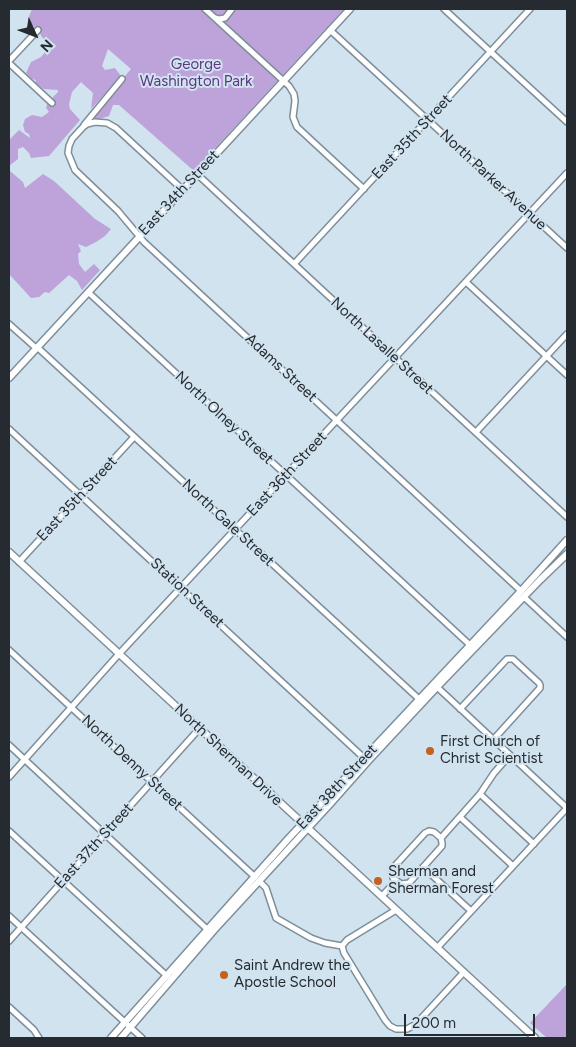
<!DOCTYPE html>
<style>
body{margin:0}
#map{position:relative;width:576px;height:1047px;overflow:hidden;background:#d1e3ef;font-family:Figtree,sans-serif}
canvas{display:block}
.frame{position:absolute;inset:0;border:10px solid #252b30;pointer-events:none}
.north{position:absolute;left:10px;top:10px;width:50px;height:50px;-webkit-text-stroke:4px #d1e3ef;paint-order:stroke;rotate:133deg;font-size:14px;font-weight:700;line-height:20px;text-align:center;color:#252b30}
.north::after{content:'';display:block;margin:auto;width:18px;height:22px;background:#252b30;clip-path:polygon(50% 0,100% 100%,50% 72%,0 100%)}
.scale{position:absolute;left:404px;top:1014px;width:131px;height:22px;box-sizing:border-box;border:2px solid #252b30;border-top:0;padding-left:6px;font-size:15px;line-height:18px;white-space:nowrap;color:#252b30;-webkit-text-stroke:4px #d1e3ef;paint-order:stroke}
</style>
<div id="map">
<canvas width="576" height="1047"></canvas>
<div class="frame"></div>
<div class="north">N</div>
<div class="scale">200 m</div>
</div>
<script>
const c = document.querySelector('canvas').getContext('2d');
c.lineJoin = 'round';
function fill(path, color) { c.fillStyle = color; c.fill(path, 'evenodd'); }
const poly = rows => new Path2D(rows.map(r => 'M' + r).join(''));
function strokePath(path, color, width, dash) { c.strokeStyle = color; c.lineWidth = width; c.lineCap = dash ? 'butt' : 'round'; c.setLineDash(dash || []); c.stroke(path); }
function write(font, color, halo, rows, align = 'center') {
  c.font = font + ' Figtree,sans-serif'; c.lineWidth = 4; c.setLineDash([]); c.textBaseline = 'middle'; c.strokeStyle = halo; c.fillStyle = color; for (const [text, x, y, turn = 0] of rows) {
    c.save(); c.translate(x, y); c.rotate((+turn || 0) * Math.PI / 180); c.textAlign = isNaN(turn) ? turn : align; if (halo) c.strokeText(text, 0, 0); c.fillText(text, 0, 0); c.restore();
  }
}
const green = poly([
 [32,9,344,9,194,171,119,105,113,105,109,116,99,119,89,118,131,69,108,49,102,66,105,70,115,68,121,76,91,109,93,93,81,82,72,92,69,104,70,109,80,120,49,156,31,158,29,153,23,147,18,149,18,159,9,166,9,140,19,130,30,138,29,134,25,132,23,125,25,119,32,115,42,117,49,112,46,108,47,104,52,103,53,97,58,92,58,90,44,89,35,83,36,80,32,79,26,73,31,62,41,57,46,51,48,44,42,37,38,30,35,28,28,19],
 [9,169,10,171,23,182,25,188,43,174,54,181,95,219,111,229,105,236,96,242,86,247,78,244,81,251,78,254,79,264,85,272,94,264,100,270,82,290,77,281,69,275,49,293,45,292,39,297,31,298,9,274],
 [567,984,567,1038,547,1038,530,1023]
]);
const minor = poly([
 [205,9,289,86,294,94,295,101,293,117,297,127,364,189],
 [444,9,567,122],
 [216,18,219,19,225,18,232,9],
 [330,30,567,248],
 [9,61,38,30],
 [9,63,52,103],
 [84,125,122,79],
 [197,174,567,517],
 [183,190,116,128,107,123,95,122,87,124,83,127,72,139,69,146,68,153,75,170,118,211,144,242,521,591],
 [294,264,530,9],
 [466,282,567,375],
 [88,292,470,645],
 [9,324,36,348],
 [37,347,419,699],
 [9,429,364,758],
 [476,432,567,334],
 [19,562,134,437],
 [524,597,567,637],
 [9,650,255,877],
 [437,687,567,808,437,948],
 [460,709,507,659,513,659,539,683,540,685,540,688,493,740],
 [9,745,208,930],
 [9,777,119,654,567,173],
 [480,794,534,844],
 [460,817,513,866],
 [9,831,167,976],
 [429,831,434,832,441,838,442,843,442,846,409,883,401,884,393,878,392,869,425,833,429,831],
 [441,838,480,794,494,773,510,755],
 [423,867,471,911],
 [259,881,266,888,276,918,311,938,325,943,342,946],
 [382,896,396,881],
 [9,916,142,1038],
 [9,941,199,729],
 [342,946,344,953,385,1020,390,1026,396,1029,407,1029,416,1024,464,972],
 [342,946,347,940,396,910],
 [9,1007,34,1030,39,1038]
]);
const major = poly([
 [9,378,350,9],
 [9,552,535,1038],
 [111,1038,289,838,521,591,567,540],
 [121,1038,214,930,330,804,368,761,437,687,540,580,567,554]
]);
const markers = [
 [430,751,5,"#c26120"],
 [378,881,5,"#c26120"],
 [224,975,5,"#c26120"]
];
const parkNames = [
 ["George",196,65],
 ["Washington Park",196,82]
];
const streetNames = [
 ["East 35th Street",412,137,-47],
 ["North Parker Avenue",493,180,43],
 ["East 34th Street",179,193,-47],
 ["North Lasalle Street",382,346,43],
 ["Adams Street",281,368,43],
 ["North Olney Street",224,418,43],
 ["East 36th Street",287,474,-47],
 ["East 35th Street",77,499,-47],
 ["North Gale Street",228,523,43],
 ["Station Street",187,593,43],
 ["North Sherman Drive",228,755,43],
 ["North Denny Street",132,763,43],
 ["East 38th Street",337,787,-47],
 ["East 37th Street",94,846,-48]
];
const poiNames = [
 ["First Church of",440,742],
 ["Christ Scientist",440,759],
 ["Sherman and",388,872],
 ["Sherman Forest",388,889],
 ["Saint Andrew the",234,966],
 ["Apostle School",234,983]
];
fill(green, '#bda3d9');
strokePath(minor, '#7e8e9a', 8);
strokePath(major, '#7e8e9a', 9);
strokePath(minor, '#fff', 5);
strokePath(major, '#fff', 6);
for (const [x, y, r, color] of markers) { const dot = new Path2D(); dot.arc(x, y, r, 0, 2 * Math.PI); c.fillStyle = color; c.fill(dot); strokePath(dot, '#d1e3ef', 2); }
write('15px', '#5f3683', '#d1e3ef', parkNames);
write('15px', '#252b30', '#d1e3ef', streetNames);
write('15px', '#252b30', '#d1e3ef', poiNames, 'left');
</script>
